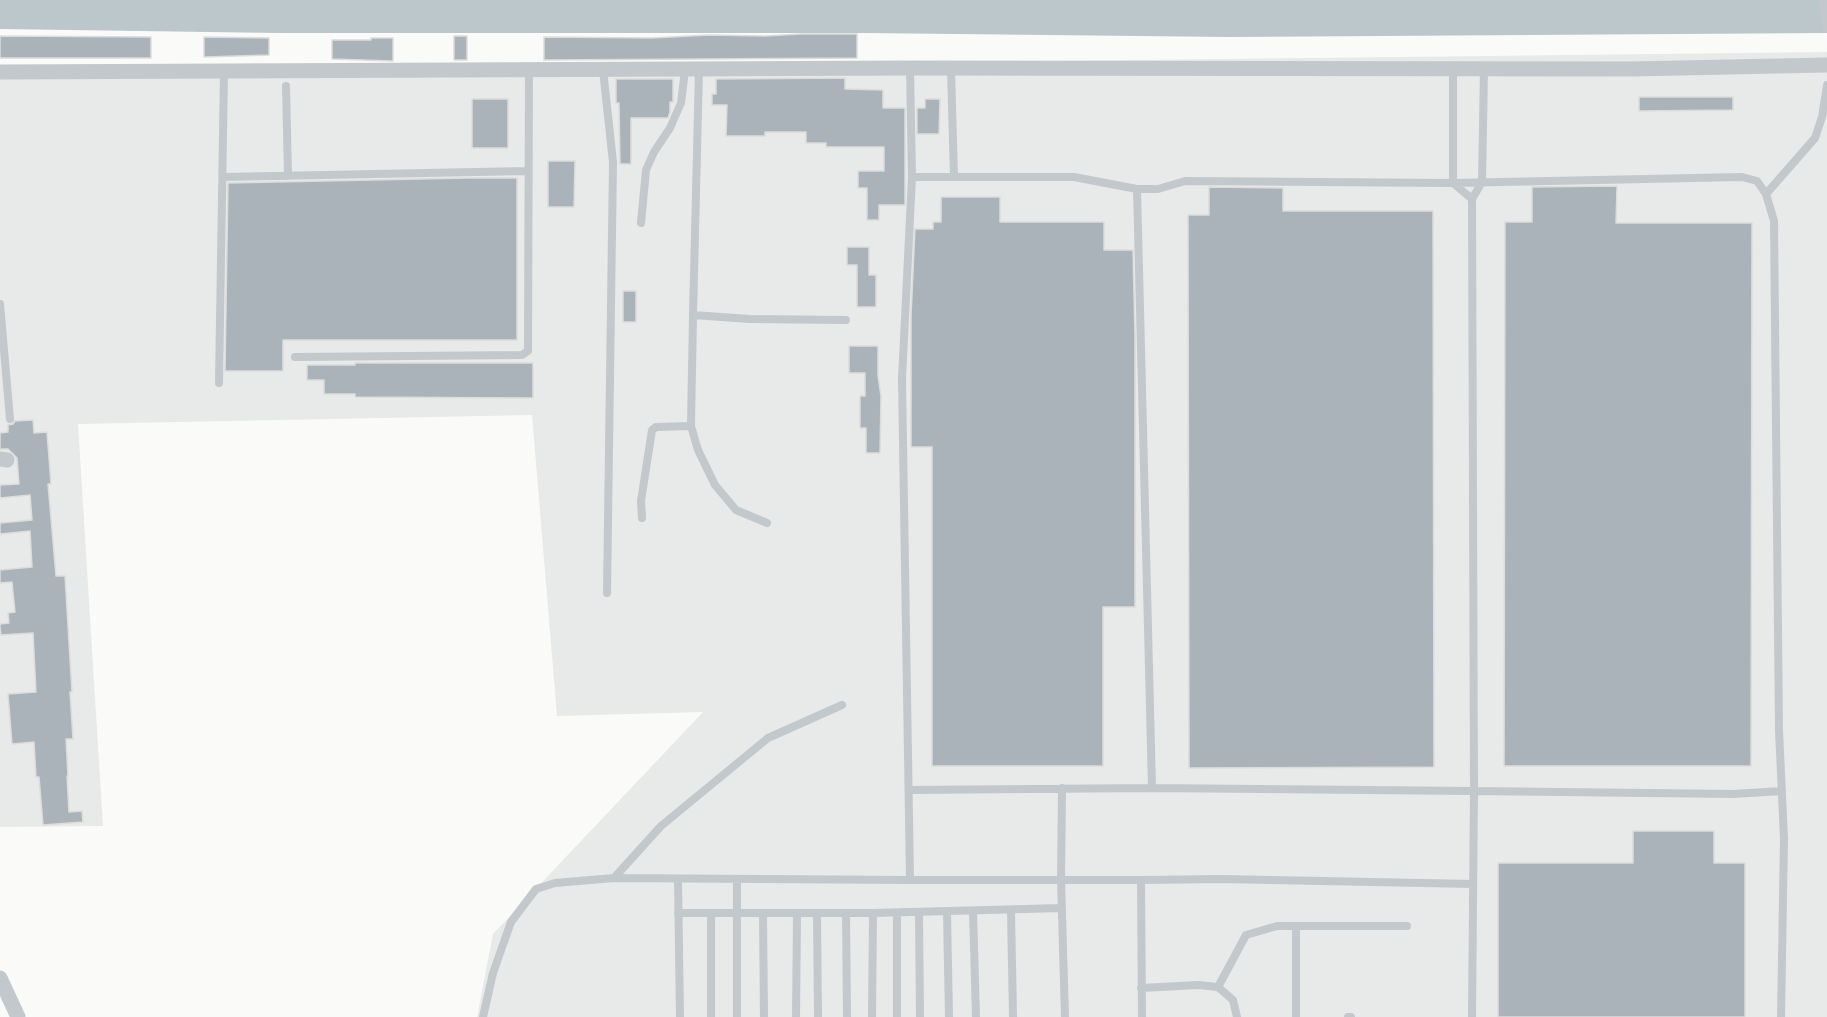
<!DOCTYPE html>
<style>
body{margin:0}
canvas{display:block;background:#fafaf8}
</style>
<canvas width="1827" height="1017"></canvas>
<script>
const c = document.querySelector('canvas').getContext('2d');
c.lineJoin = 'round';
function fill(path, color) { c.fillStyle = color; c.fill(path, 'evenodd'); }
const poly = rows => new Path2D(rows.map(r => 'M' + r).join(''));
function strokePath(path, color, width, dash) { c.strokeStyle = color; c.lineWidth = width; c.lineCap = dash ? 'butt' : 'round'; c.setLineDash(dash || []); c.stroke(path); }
const built = poly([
 [1827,52,1827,1017,477,1017,493,934,703,712,557,716,532,415,78,424,103,826,0,827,0,70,881,63]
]);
const water = poly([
 [0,0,1827,0,1827,33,1230,37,865,33,278,33,0,29]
]);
const building = poly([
 [802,34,857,34,857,58,544,60,544,37,652,38,709,35,765,36,802,34],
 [0,36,151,37,151,58,0,58,0,36],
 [454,36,467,36,467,60,454,60,454,36],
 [204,37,269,38,269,55,204,57,204,37],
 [371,38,393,38,393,61,332,59,332,40,371,40,371,38],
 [845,78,845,89,883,90,883,108,905,108,905,205,879,205,879,220,867,220,867,188,858,188,858,171,884,171,884,147,826,147,826,143,806,143,806,132,765,132,765,136,726,136,727,105,712,105,712,94,716,94,716,79,845,78],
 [616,79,673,79,673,102,670,102,670,112,668,118,631,118,631,164,620,164,619,103,616,103,616,79],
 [1639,97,1733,97,1733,110,1639,111,1639,97],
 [472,99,508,99,508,148,472,148,472,99],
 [925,99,940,99,939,134,917,134,917,108,925,108,925,99],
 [548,161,575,161,574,207,548,207,548,161],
 [468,178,517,178,517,340,283,340,283,371,225,371,228,183,468,178],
 [1617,186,1616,223,1752,223,1751,766,1504,766,1505,222,1532,222,1532,187,1617,186],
 [1209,187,1283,188,1283,211,1433,211,1434,767,1189,768,1188,215,1209,215,1209,187],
 [941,197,1000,197,1000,222,1104,222,1104,250,1133,250,1135,336,1135,607,1103,607,1103,766,932,766,932,447,911,447,911,315,915,229,933,229,933,222,941,222,941,197],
 [847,247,869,247,869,275,876,275,876,307,857,307,857,265,847,265,847,247],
 [623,291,636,291,636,322,623,322,623,291],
 [849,346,878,346,878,376,881,396,880,453,866,453,866,428,860,428,860,396,865,396,865,373,849,373,849,346],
 [355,363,533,363,533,398,355,397,355,394,324,394,324,380,307,380,307,365,355,365,355,363],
 [33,420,34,433,47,432,51,484,48,484,56,576,65,576,72,692,70,692,73,739,66,739,68,776,67,776,69,812,82,811,83,822,43,825,39,777,36,777,34,742,12,744,8,694,36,692,33,633,1,635,0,627,0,624,9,623,8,613,15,612,12,582,0,583,0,570,32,567,30,531,0,534,0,523,32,520,30,495,0,498,0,485,19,484,17,458,8,449,0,449,0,433,8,432,8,425,13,424,15,421,33,420],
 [1633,831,1714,831,1714,863,1745,863,1745,1017,1498,1017,1498,863,1633,863,1633,831]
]);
const lane = poly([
 [1822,0,1827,28],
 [910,68,912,177,902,379,910,880,1141,880],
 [951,69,954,177],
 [1453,69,1453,183,1472,199],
 [603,70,613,162,607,593],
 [699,70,693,315,750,319,846,320],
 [1484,70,1482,182,1472,199,1474,791,1733,794,1782,791],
 [286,86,288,176],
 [223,177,527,171],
 [912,177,1074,177,1137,189,1158,189,1185,181,1453,183,1742,177,1757,181,1766,194,1774,221,1779,730,1784,839,1781,1017],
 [1137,189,1152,788,1474,791,1472,1017],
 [1766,194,1815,138,1822,117,1827,85],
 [641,223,646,170,654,152,670,128,681,103,685,70],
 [0,304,10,419],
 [693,315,691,426,698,450,715,485,736,510,767,523],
 [295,357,522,355,528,351,529,70],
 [219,383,224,72],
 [642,518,641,501,652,430,656,427,691,426],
 [842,705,768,738,661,826,614,878,910,880],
 [1062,788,1061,880,1065,1017],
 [909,790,1152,788],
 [678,879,680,1017],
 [1011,910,1013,1017],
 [973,911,976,1017],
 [947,912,949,1017],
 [678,913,873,913,1062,908],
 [817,913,818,1017],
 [846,913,847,1017],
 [897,913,897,1017],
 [919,913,920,1017],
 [711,914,711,1017],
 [763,914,764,1017],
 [1218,987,1246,935,1277,926,1407,926],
 [1141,988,1198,985,1218,987,1233,1000,1237,1017],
 [483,1017,493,973,511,922,536,889,555,883,614,878],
 [737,1017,737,879],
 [796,1017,797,914],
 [872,1017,873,913],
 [1142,1017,1141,880,1221,879,1473,884],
 [1296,1017,1296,926],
 [1348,1017,1351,1017]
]);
const street = poly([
 [0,72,910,68,1631,69,1827,65],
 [0,459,7,460],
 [0,978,18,1017]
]);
fill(built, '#e8e9e9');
fill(water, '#bbc7cb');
fill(building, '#aab3b9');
strokePath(building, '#dcdcda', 1.5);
strokePath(lane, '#c3c8cc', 8);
strokePath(street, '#c3c8cc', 15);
</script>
